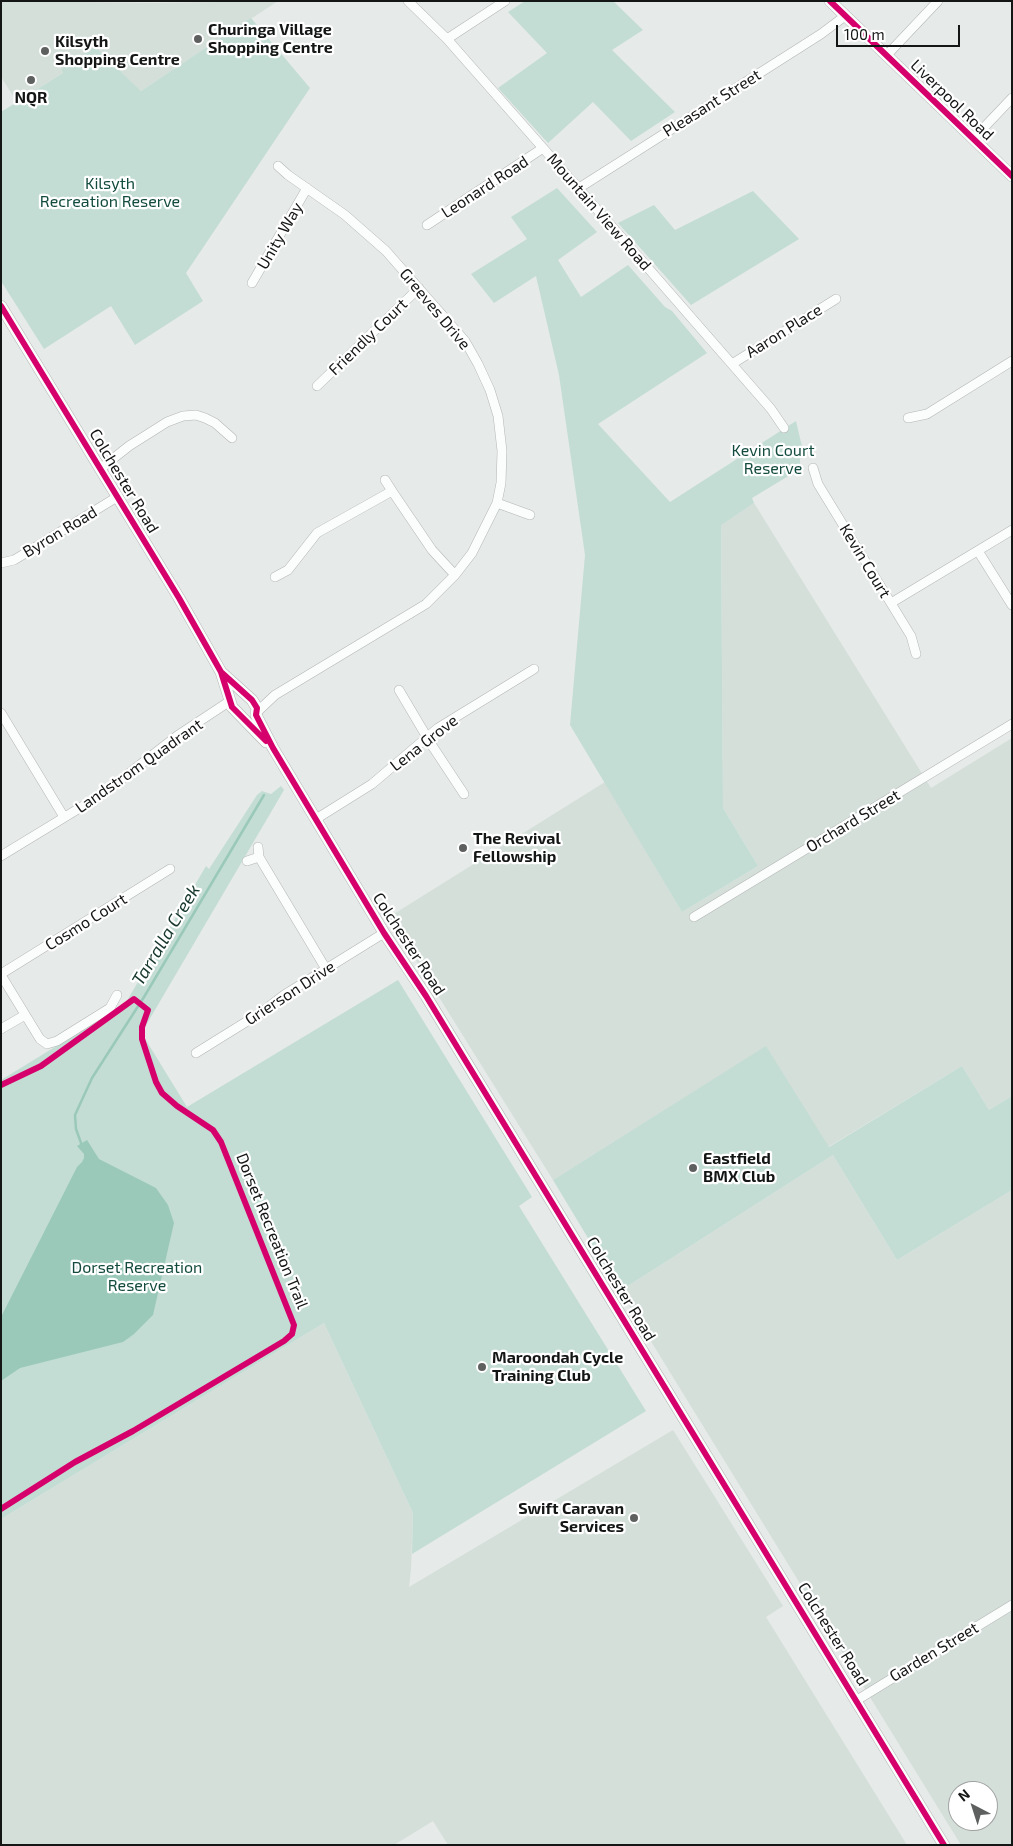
<!DOCTYPE html>
<style>
body{margin:0}
#map{position:relative;width:1013px;height:1846px;overflow:hidden;background:#e6eae8;font-family:"Exo 2",sans-serif}
canvas{display:block}
.frame{position:absolute;inset:0;border:2px solid #131615;pointer-events:none}
.north{position:absolute;left:948px;top:1781px;width:50px;height:50px;box-sizing:border-box;background:#fff;border:1px solid #a1a2a1;border-radius:50%;rotate:320deg;font-size:14px;font-weight:700;line-height:20px;text-align:center;color:#131615}
.north::after{content:'';display:block;margin:auto;width:18px;height:22px;background:#5d605f;clip-path:polygon(50% 0,100% 100%,50% 72%,0 100%)}
.scale{position:absolute;left:836px;top:25px;width:124px;height:22px;box-sizing:border-box;border:2px solid #131615;border-top:0;padding-left:6px;font-size:15px;line-height:18px;white-space:nowrap;color:#131615;-webkit-text-stroke:4px #fff;paint-order:stroke}
</style>
<div id="map">
<canvas width="1013" height="1846"></canvas>
<div class="frame"></div>
<div class="north">N</div>
<div class="scale">100 m</div>
</div>
<script>
const c = document.querySelector('canvas').getContext('2d');
c.lineJoin = 'round';
function fill(path, color) { c.fillStyle = color; c.fill(path, 'evenodd'); }
const poly = rows => new Path2D(rows.map(r => 'M' + r).join(''));
function strokePath(path, color, width, dash) { c.strokeStyle = color; c.lineWidth = width; c.lineCap = dash ? 'butt' : 'round'; c.setLineDash(dash || []); c.stroke(path); }
function write(font, color, halo, rows, align = 'center') {
  c.font = font + ' "Exo 2",sans-serif'; c.lineWidth = 4.5; c.setLineDash([]); c.textBaseline = 'middle'; c.strokeStyle = halo; c.fillStyle = color; for (const [text, x, y, turn = 0] of rows) {
    c.save(); c.translate(x, y); c.rotate((+turn || 0) * Math.PI / 180); c.textAlign = isNaN(turn) ? turn : align; if (halo) c.strokeText(text, 0, 0); c.fillText(text, 0, 0); c.restore();
  }
}
const built = poly([
 [1,1,153,3,278,1,141,91,95,48,61,69,63,73,17,102,1,77],
 [754,503,931,788,1012,738,1012,1096,989,1110,962,1066,828,1147,766,1047,553,1180,389,917,605,782,682,912,758,866,723,808,721,524],
 [833,1155,897,1260,1012,1190,1012,1845,961,1845,620,1291],
 [958,1791,988,1791,988,1821,958,1821],
 [324,1323,413,1513,411,1569,409,1587,673,1430,783,1606,766,1617,907,1845,448,1845,433,1821,394,1845,1,1845,1,1519]
]);
const green = poly([
 [525,1,613,1,643,30,612,50,675,112,631,141,593,102,548,143,498,88,547,53,508,12],
 [251,18,310,88,186,273,203,301,135,345,111,306,44,349,1,281,1,112,63,73,61,69,95,47,141,91],
 [557,188,597,232,558,260,581,297,628,265,665,307,672,311,707,353,598,424,670,502,796,421,804,455,800,459,800,469,752,498,754,503,721,525,723,808,758,866,682,912,570,725,585,555,559,375,536,276,494,303,471,274,527,239,511,217],
 [753,191,799,239,691,305,618,223,654,205,675,230],
 [281,786,284,790,152,1015,144,1029,144,1037,187,1107,398,980,532,1197,519,1206,646,1411,412,1554,413,1513,324,1323,1,1519,1,1080,125,1004,206,866,209,869,257,795,262,791,271,794],
 [766,1046,829,1147,962,1066,989,1110,1012,1096,1012,1190,897,1260,833,1155,620,1291,553,1180]
]);
const water = poly([
 [87,1140,99,1159,156,1188,168,1205,174,1223,153,1315,134,1334,123,1342,20,1368,1,1381,1,1317,77,1167,82,1162,84,1158,84,1154,77,1146]
]);
const stream = poly([
 [81,1143,76,1129,75,1115,92,1078,144,997,264,795]
]);
const minor = poly([
 [408,1,447,39,587,198,771,409,784,428],
 [447,39,505,1],
 [886,56,938,1],
 [973,139,1012,98],
 [579,188,821,34,845,16],
 [427,225,543,148],
 [252,283,307,188],
 [732,364,836,299],
 [317,386,419,288],
 [908,418,927,414,1012,361],
 [813,468,818,484,911,636,916,654],
 [100,469,129,446,167,422,183,416,196,415,205,418,215,423,232,438],
 [385,480,392,491],
 [497,503,530,515],
 [978,551,1012,605],
 [1,563,14,560,24,554,117,497],
 [275,577,288,570,317,533,392,491,432,550,455,575],
 [891,603,1012,530],
 [399,690,431,744,464,794],
 [257,712,275,695,426,604,455,575,472,553,497,503,501,483,502,451,498,416,490,390,478,364,465,341,386,251,345,215,288,175,278,166],
 [1,713,64,817],
 [316,819,372,784,438,728,534,669],
 [1,856,101,795,177,736,230,701],
 [259,857,326,969],
 [247,861,259,857,258,847],
 [694,917,1012,724],
 [1,974,170,869],
 [1,975,40,1039,47,1044,57,1041,110,1008,117,995],
 [1,1029,25,1015],
 [196,1053,262,1012,284,995,384,933],
 [857,1700,1012,1605]
]);
const secondary = poly([
 [830,1,1012,176],
 [1,306,179,598,221,672,232,707,266,742],
 [221,672,252,700,257,708,256,715],
 [256,715,273,748,384,933,426,996,944,1845]
]);
const cycleway = poly([
 [830,1,1012,176],
 [1,306,179,598,221,672,232,707,266,741],
 [221,672,252,700,257,708,256,715,273,748,384,933,426,996,944,1845],
 [1,1085,41,1066,134,999,148,1010,142,1027,142,1039,156,1082,162,1093,177,1106,213,1130,221,1142,294,1325,292,1334,284,1341,133,1431,75,1462,1,1509]
]);
const markers = [
 [198,39,5,"#5d605f"],
 [45,51,5,"#5d605f"],
 [31,80,5,"#5d605f"],
 [463,848,5,"#5d605f"],
 [693,1168,5,"#5d605f"],
 [482,1367,5,"#5d605f"],
 [634,1518,5,"#5d605f"]
];
const poiNames = [
 ["Churinga Village",208,30],
 ["Shopping Centre",208,48],
 ["Kilsyth",55,42],
 ["Shopping Centre",55,60],
 ["NQR",31,98,"center"],
 ["The Revival",473,839],
 ["Fellowship",473,857],
 ["Eastfield",703,1159],
 ["BMX Club",703,1177],
 ["Maroondah Cycle",492,1358],
 ["Training Club",492,1376],
 ["Swift Caravan",624,1509,"right"],
 ["Services",624,1527,"right"]
];
const streetNames = [
 ["Liverpool Road",952,100,44],
 ["Pleasant Street",712,103,-32],
 ["Leonard Road",485,187,-33],
 ["Mountain View Road",599,212,49],
 ["Unity Way",280,236,-60],
 ["Greeves Drive",435,309,50],
 ["Aaron Place",784,331,-32],
 ["Friendly Court",368,337,-44],
 ["Colchester Road",124,481,59],
 ["Byron Road",60,532,-31],
 ["Kevin Court",865,561,59],
 ["Lena Grove",424,743,-38],
 ["Landstrom Quadrant",139,766,-35],
 ["Orchard Street",853,821,-31],
 ["Cosmo Court",86,922,-32],
 ["Colchester Road",409,944,57],
 ["Grierson Drive",290,993,-33],
 ["Dorset Recreation Trail",272,1231,68],
 ["Colchester Road",621,1289,59],
 ["Colchester Road",833,1634,58],
 ["Garden Street",934,1652,-31]
];
const parkNames = [
 ["Kilsyth",110,184],
 ["Recreation Reserve",110,202],
 ["Kevin Court",773,451],
 ["Reserve",773,469],
 ["Dorset Recreation",137,1268],
 ["Reserve",137,1286]
];
const waterNames = [
 ["Tarralla Creek",166,935,-59]
];
fill(built, '#d4dfda');
fill(green, '#c3ddd4');
fill(water, '#9ac9ba');
strokePath(stream, '#9ac9ba', 2.5);
strokePath(minor, '#b3b6b4', 10);
strokePath(secondary, '#b3b6b4', 12);
strokePath(minor, '#fbfcfc', 9);
strokePath(secondary, '#fbfcfc', 11);
strokePath(cycleway, '#d6006c', 6);
for (const [x, y, r, color] of markers) { const dot = new Path2D(); dot.arc(x, y, r, 0, 2 * Math.PI); c.fillStyle = color; c.fill(dot); strokePath(dot, '#fff', 2); }
write('bold 16px', '#131615', '#fff', poiNames, 'left');
write('16px', '#131615', '#fff', streetNames);
write('16px', '#124b3d', '#fff', parkNames);
write('italic 18px', '#16372d', '#fff', waterNames);
</script>
